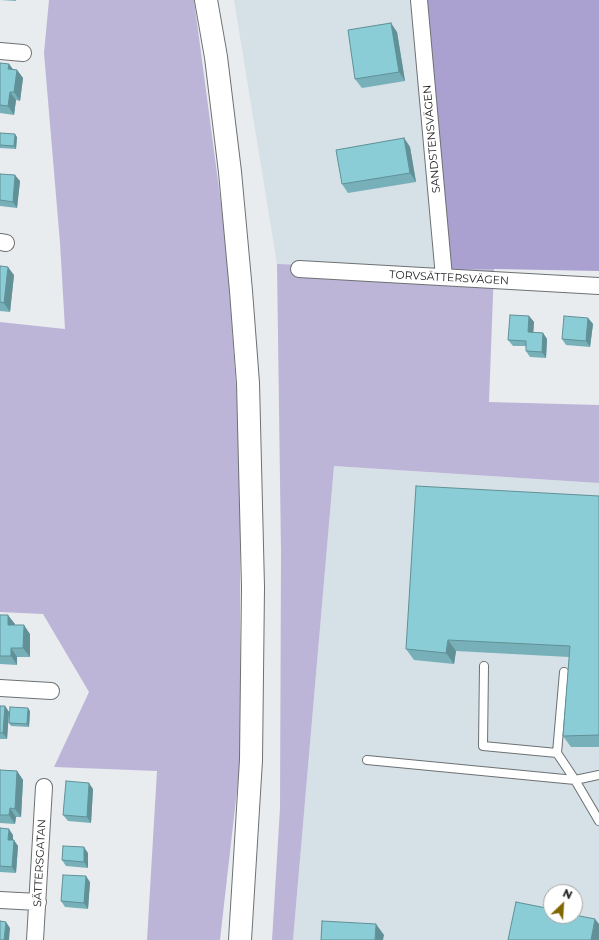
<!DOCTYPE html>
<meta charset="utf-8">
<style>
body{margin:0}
#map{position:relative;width:599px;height:940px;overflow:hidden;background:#e9ecef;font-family:Montserrat,sans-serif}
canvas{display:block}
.north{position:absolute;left:543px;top:884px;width:40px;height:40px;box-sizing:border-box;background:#fff;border:1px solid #a7a7a7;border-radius:50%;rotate:25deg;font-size:11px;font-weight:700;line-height:16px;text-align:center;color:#222324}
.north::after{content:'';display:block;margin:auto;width:14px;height:18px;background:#806700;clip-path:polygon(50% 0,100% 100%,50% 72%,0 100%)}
</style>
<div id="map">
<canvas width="599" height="940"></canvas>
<div class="north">N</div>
</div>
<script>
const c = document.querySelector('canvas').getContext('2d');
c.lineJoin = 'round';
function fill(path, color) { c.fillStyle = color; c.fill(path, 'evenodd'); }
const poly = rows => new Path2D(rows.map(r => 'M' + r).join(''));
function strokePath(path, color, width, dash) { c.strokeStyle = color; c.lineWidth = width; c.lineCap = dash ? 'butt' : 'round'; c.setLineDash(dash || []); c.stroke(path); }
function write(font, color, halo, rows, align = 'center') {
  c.font = font + ' Montserrat,sans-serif'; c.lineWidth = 3; c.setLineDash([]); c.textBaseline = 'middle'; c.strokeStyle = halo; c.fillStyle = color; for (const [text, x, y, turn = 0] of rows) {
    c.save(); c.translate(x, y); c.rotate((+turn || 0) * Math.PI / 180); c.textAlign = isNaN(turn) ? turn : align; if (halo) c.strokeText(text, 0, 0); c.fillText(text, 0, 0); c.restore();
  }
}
const built = poly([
 [234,0,419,0,450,270,277,264],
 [334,466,599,483,599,940,293,940],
 [551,892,575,892,575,916,551,916]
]);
const green = poly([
 [49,0,194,0,226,241,240,444,240,764,220,940,147,940,157,771,54,767,89,692,43,614,0,612,0,322,65,329,60,243,44,53],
 [277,264,450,270,494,269,489,402,599,405,599,483,334,466,293,940,272,940,280,808,281,553]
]);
const forest = poly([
 [419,0,599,0,599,271,494,269,450,270]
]);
const lane = poly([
 [484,666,483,746,557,753],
 [564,672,557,753,575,780,599,821],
 [367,760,575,780,599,775]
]);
const street = poly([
 [419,0,444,277],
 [0,51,23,53],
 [0,242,6,243],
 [299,269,599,286],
 [0,688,51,691],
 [0,900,38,902],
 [35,940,44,787]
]);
const highway = poly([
 [206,0,216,57,230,172,241,291,248,383,253,587,251,760,240,940]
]);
const wall = poly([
 [0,0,16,0,16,1],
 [397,32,405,81,362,88,355,79],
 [0,63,9,64,13,69,17,70,23,78,20,101,16,100,14,115,0,113],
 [0,133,17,137,16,149,0,148],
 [404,138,410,147,416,182,348,193,342,184],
 [0,174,20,181,17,208,0,206],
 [0,266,14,275,10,312,0,311],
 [529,316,534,322,533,332,543,333,547,339,546,358,530,357,526,351,526,346,513,346,508,340],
 [588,318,593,324,590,347,566,345,562,339],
 [599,496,599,747,571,747,563,736,569,657,456,651,454,664,414,660,406,649],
 [0,615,15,624,15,625,30,634,30,657,17,657,17,665,0,664],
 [0,706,5,706,9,712,7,739,0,739],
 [30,711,29,727,11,726,9,723],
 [0,770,17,771,23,780,21,817,16,817,15,824,0,823],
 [93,789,91,823,68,821,63,815],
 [0,828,13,835,13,840,18,846,16,873,0,872],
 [88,853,88,868,66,866,62,860],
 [90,882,88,909,65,907,61,901]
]);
const shadedWall = poly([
 [391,23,397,32,405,81,399,72],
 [9,64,15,73,8,69],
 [17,70,23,78,20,101,14,92],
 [10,92,16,100,14,115,8,106],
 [15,134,17,137,16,149,14,146],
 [404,138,410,147,416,182,410,173],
 [15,175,20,181,17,208,13,202],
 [8,267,14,275,10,312,4,303],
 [529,316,534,322,533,338,528,332],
 [588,318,593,324,590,347,586,341],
 [543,333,547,339,546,358,542,352],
 [8,615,15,624,14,634,8,625],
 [24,625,30,634,30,657,23,648],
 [448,640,456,651,454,664,446,653],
 [11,648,17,657,17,665,11,656],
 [5,706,9,712,7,739,3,733],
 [28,708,30,711,29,727,27,724],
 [17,771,23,780,21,817,15,809],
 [89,783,93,789,91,823,87,817],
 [10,808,16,817,15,824,9,815],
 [9,829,13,835,13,846,8,840],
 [14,840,18,846,16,873,12,867],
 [84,847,88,853,88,868,84,862],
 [86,876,90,882,88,909,84,903],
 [595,919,599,924,599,940,591,940],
 [6,922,10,928,9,940,4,940],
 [376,924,384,935,383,940,375,940]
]);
const building = poly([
 [391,23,399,72,355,79,348,30,391,23],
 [0,63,9,64,8,69,17,70,14,92,10,92,8,106,0,105,0,63],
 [0,133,15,134,14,146,0,145,0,133],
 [404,138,410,173,342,184,336,150,404,138],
 [0,174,15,175,13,202,0,200,0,174],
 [0,266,8,267,4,303,0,302,0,266],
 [510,315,529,316,528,332,543,333,542,352,526,351,526,341,508,340,510,315],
 [564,316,588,318,586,341,562,339,564,316],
 [416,486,599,496,599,735,563,736,570,646,448,640,446,653,406,649,416,486],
 [0,615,8,615,8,625,24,625,23,648,11,648,11,656,0,656,0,615],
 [0,706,5,706,3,733,0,733,0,706],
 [10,707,28,708,27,724,9,723,10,707],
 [0,770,17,771,15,809,10,808,9,815,0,815,0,770],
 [66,781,89,783,87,817,63,815,66,781],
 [0,828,9,829,8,840,14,840,12,867,0,866,0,828],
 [63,846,84,847,84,862,62,860,63,846],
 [63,875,86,876,84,903,61,901,63,875],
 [516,902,551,909,551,916,575,916,575,915,595,919,591,940,508,940,516,902],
 [0,921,6,922,4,940,0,940,0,921],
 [322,921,376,924,375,940,321,940,322,921]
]);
const streetNames = [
 ["SANDSTENSVÄGEN",432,139,-95],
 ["TORVSÄTTERSVÄGEN",449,278,3],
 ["SÄTTERSGATAN",40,863,-87]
];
fill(built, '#d5e0e7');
fill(green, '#bcb5d7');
fill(forest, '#aba1d1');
strokePath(lane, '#6d7173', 10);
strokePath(street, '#6d7173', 18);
strokePath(highway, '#6d7173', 24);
strokePath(lane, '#fff', 8);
strokePath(street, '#fff', 16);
strokePath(highway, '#fff', 22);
fill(wall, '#77b0b9');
fill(shadedWall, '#619096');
fill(building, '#8acdd7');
strokePath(building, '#619096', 1);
write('11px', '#222324', '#fff', streetNames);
</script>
